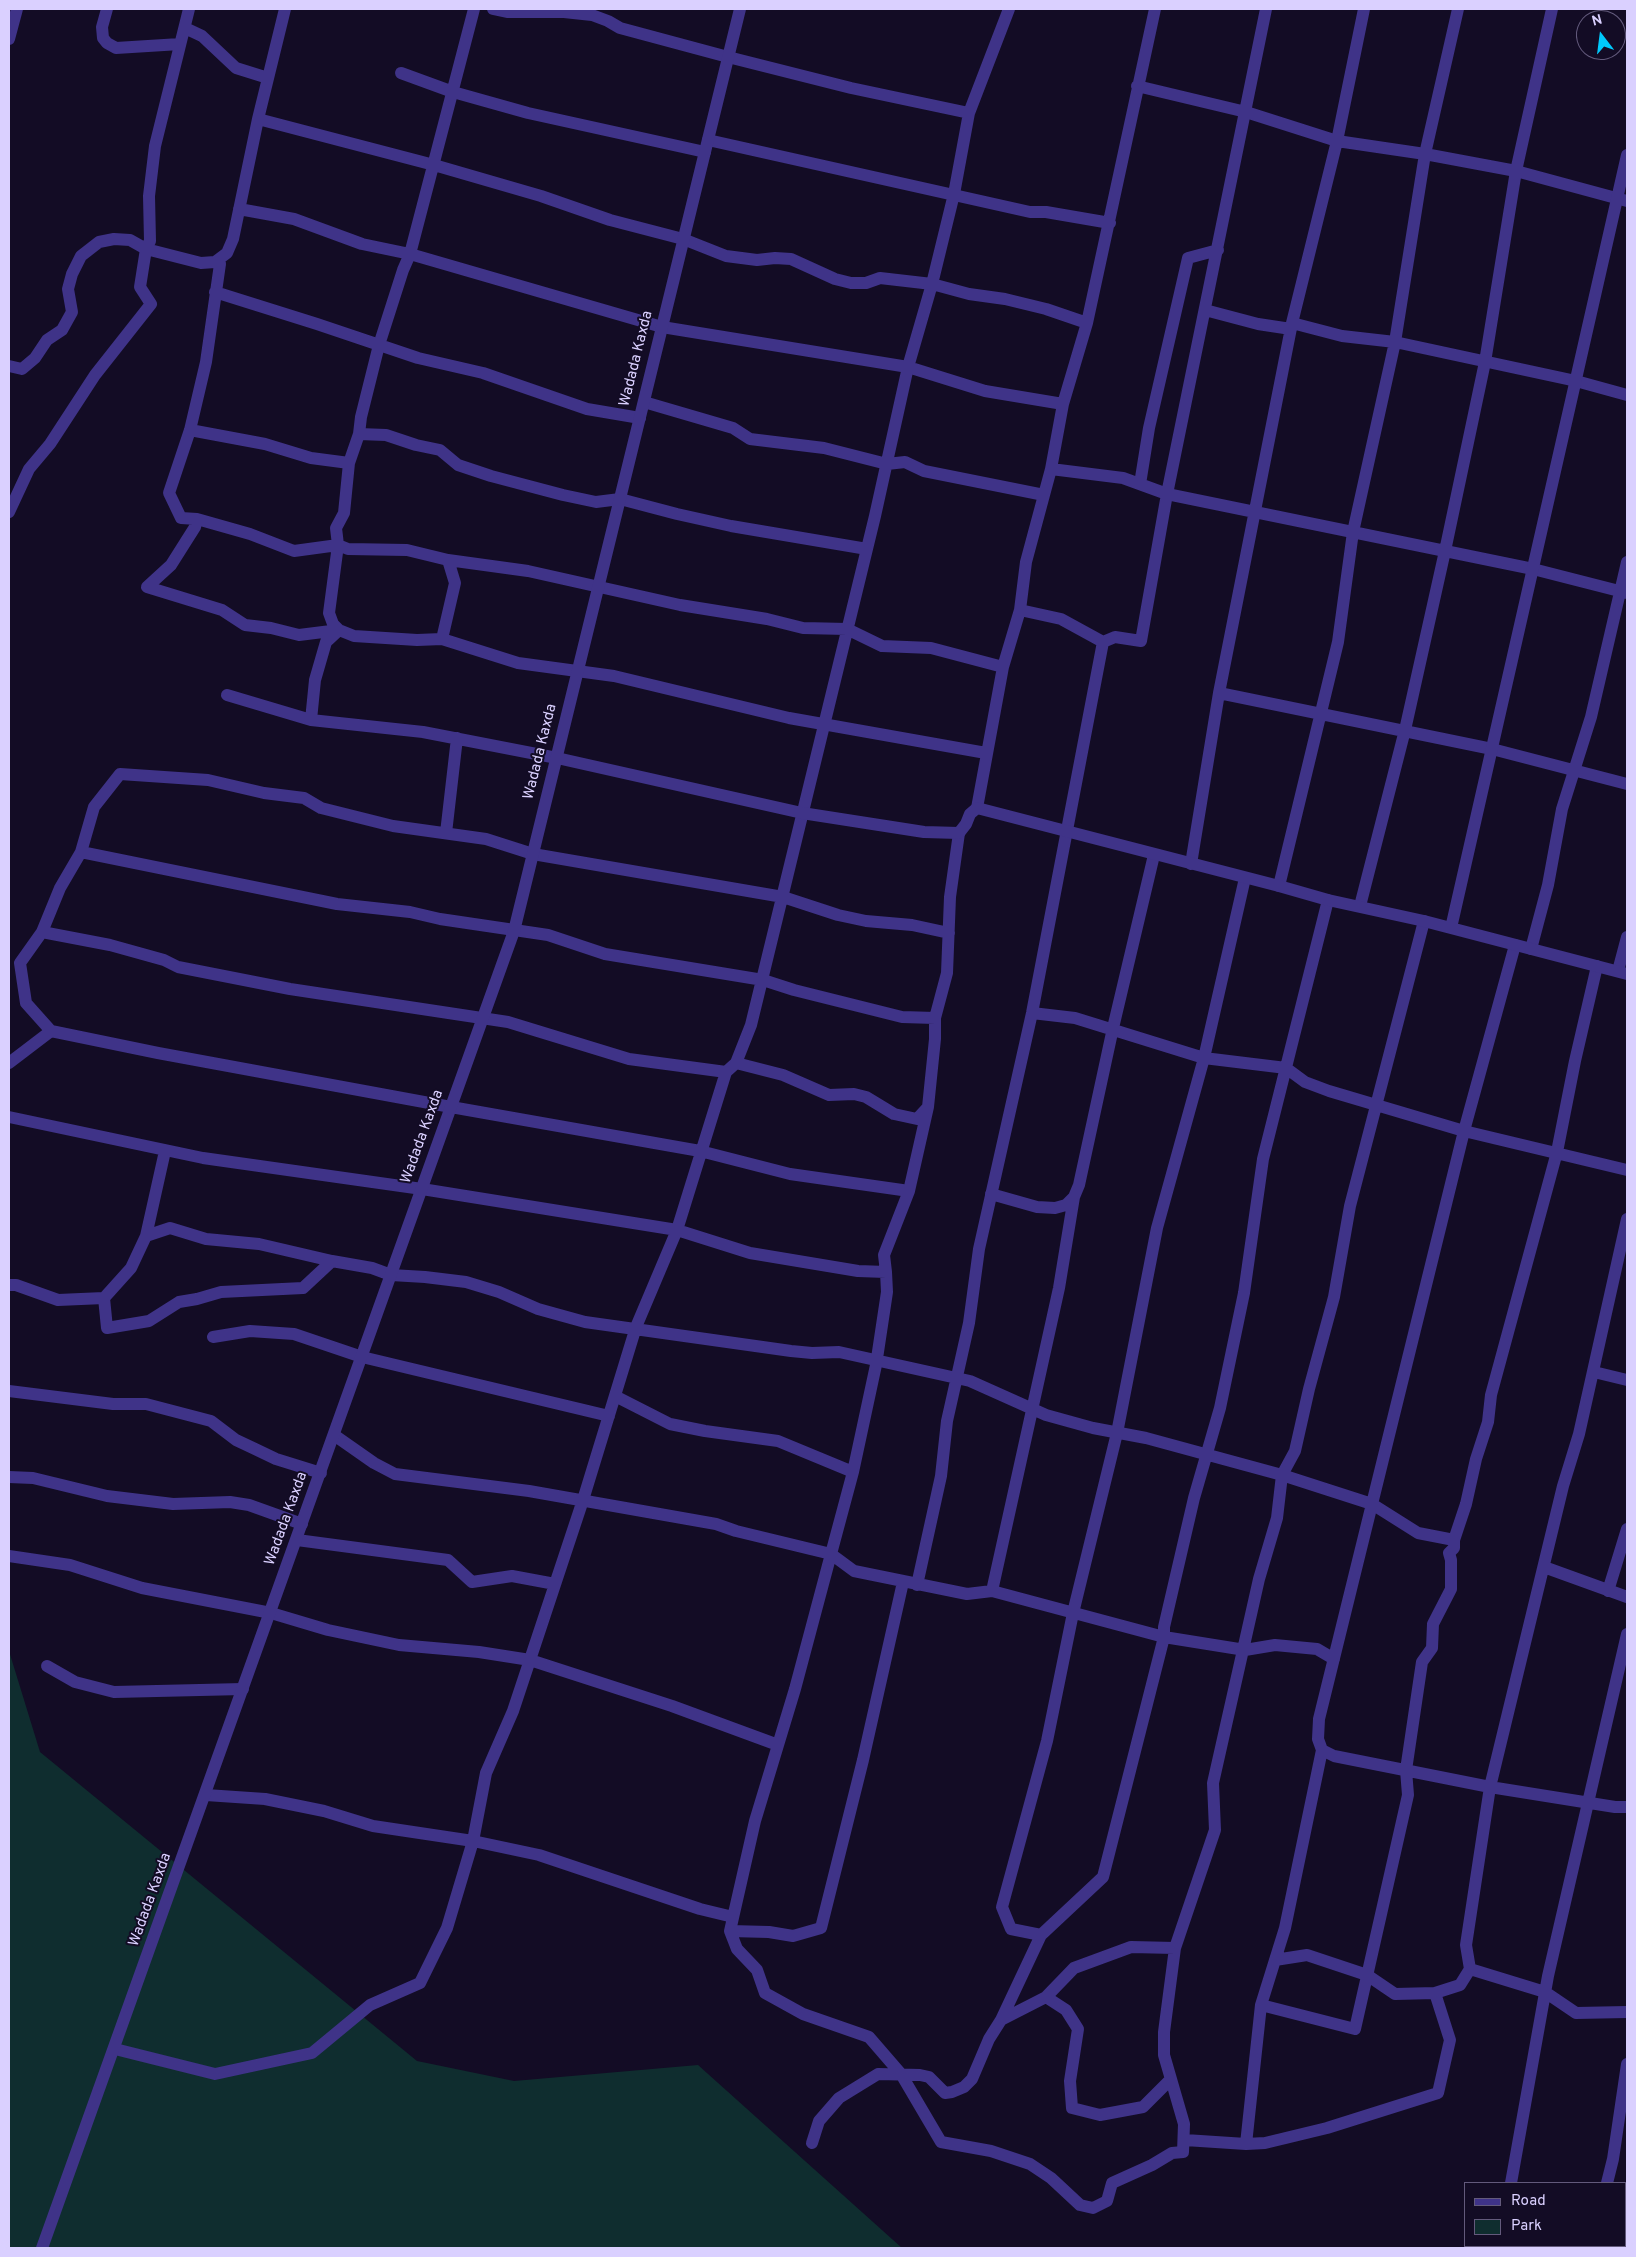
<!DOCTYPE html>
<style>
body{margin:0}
#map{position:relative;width:1636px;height:2257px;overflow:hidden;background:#130c25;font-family:Overpass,sans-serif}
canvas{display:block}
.frame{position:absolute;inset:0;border:10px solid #dad0ff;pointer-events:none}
.legend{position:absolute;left:1464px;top:2182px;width:162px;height:65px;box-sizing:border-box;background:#130c25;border:1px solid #635a7c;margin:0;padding:6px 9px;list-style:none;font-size:15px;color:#dad0ff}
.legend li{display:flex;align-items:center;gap:10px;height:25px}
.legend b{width:25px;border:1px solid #635a7c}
.north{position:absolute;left:1576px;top:10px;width:50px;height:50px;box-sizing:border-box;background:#130c25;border:1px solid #635a7c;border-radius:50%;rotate:345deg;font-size:14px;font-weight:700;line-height:20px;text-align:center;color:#dad0ff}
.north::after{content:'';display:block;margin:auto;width:18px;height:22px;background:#00c9fb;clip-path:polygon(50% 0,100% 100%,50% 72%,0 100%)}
</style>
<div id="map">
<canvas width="1636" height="2257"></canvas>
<div class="frame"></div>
<ul class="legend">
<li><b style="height:6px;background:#3f3388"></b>Road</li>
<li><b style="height:14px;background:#0f2d2f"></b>Park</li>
</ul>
<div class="north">N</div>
</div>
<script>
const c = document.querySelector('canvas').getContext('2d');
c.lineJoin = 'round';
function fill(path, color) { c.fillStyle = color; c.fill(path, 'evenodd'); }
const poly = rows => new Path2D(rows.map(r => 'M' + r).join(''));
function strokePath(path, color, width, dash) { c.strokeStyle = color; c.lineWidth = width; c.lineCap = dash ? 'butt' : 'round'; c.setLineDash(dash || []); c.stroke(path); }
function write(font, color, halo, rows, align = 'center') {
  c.font = font + ' Overpass,sans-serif'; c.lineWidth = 4; c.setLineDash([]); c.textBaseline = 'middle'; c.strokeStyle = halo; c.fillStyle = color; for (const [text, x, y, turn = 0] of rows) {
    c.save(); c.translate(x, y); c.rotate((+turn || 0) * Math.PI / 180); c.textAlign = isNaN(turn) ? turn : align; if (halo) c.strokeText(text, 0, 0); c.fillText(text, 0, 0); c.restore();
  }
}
const green = poly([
 [9,1651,40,1752,417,2061,514,2081,698,2065,902,2248,9,2248]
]);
const minor = poly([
 [107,9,102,27,103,38,107,43,116,48,180,44],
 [474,9,410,254,403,270,379,345,361,417,359,434,349,463,344,513,336,528,338,545,329,613,333,624,339,630,354,636,417,640,442,639,518,663,614,676,789,718,986,753],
 [493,9,507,12,564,12,592,15,608,21,620,28,728,57,851,88,969,113],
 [185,28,202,36,236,68,268,78],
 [9,39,17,9],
 [401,73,453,92,528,113,705,152],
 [1137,86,1246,112,1337,141,1425,154,1516,171,1627,201],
 [258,119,434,165,541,196,610,220,683,239,726,256,757,260,775,258,791,259,835,279,851,283,866,283,880,278,932,284,969,294,1005,299,1046,309,1087,323],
 [708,140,1030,212,1046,212,1110,223],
 [239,209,294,219,362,244,410,254,662,327,908,367,985,391,1063,404],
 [215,292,317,324,418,358,483,373,587,409,640,418],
 [1205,310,1258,324,1291,329],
 [1292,323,1342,336,1395,342,1576,381,1627,395],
 [9,366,22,369,35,358,47,340,62,330,72,312,68,289,72,274,81,256,99,242,114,239,130,240,146,249,201,263,215,262,227,253,233,239,258,119,285,9],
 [644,402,733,428,750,439,824,448,887,464,905,462,924,471,1044,495],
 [190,430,265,444,311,458,349,463],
 [359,434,386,435,416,445,440,450,458,465,491,476,563,495,596,502,620,499,677,514,731,526,867,549],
 [1051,469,1123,478,1167,494,1533,569,1627,593],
 [1140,484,1149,428,1188,258,1218,250],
 [9,512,29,469,50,444,95,375,151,304,140,287,146,249,150,241,149,196,155,146,189,9],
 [197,519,181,518,169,493,190,430,206,362,220,264,215,262],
 [1020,610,1061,619,1103,642,1115,637,1141,641,1167,494,1266,9],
 [442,639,455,583,448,560],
 [1219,693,1492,749,1627,784],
 [227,695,311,720,423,732,557,758],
 [311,720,315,680,326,642,339,630,299,635,271,628,245,625,222,610,147,587,171,565,195,527,197,519,250,534,294,551,338,545,348,549,407,550,448,560,528,571,680,605,767,619,803,628,847,629,882,646,931,648,1003,667],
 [977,808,1003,667,1020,610,1026,562,1051,469,1063,404,1087,323,1155,9],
 [446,833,457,738],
 [81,852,94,807,120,774,208,780,264,793,304,798,321,808,393,826,486,839,533,854,783,897,838,915,866,921,912,925,949,933],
 [1191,864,1219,693,1292,323,1337,141,1364,9],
 [1279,886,1338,642,1353,532,1395,342,1425,154,1458,9],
 [1328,900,1263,1159,1244,1293,1220,1408,1194,1498,1164,1627,1164,1637,1245,1650,1275,1645,1317,1649,1334,1659],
 [1360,906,1405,730,1445,551,1485,362,1516,171,1552,9],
 [42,932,110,945,164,960,178,967,290,989,508,1022,629,1059,726,1072],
 [1515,945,1464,1131,1319,1719,1318,1739,1322,1750,1334,1756,1490,1787,1615,1807,1627,1807],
 [1531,949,1548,885,1562,809,1591,717,1627,562],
 [1618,971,1627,937],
 [1032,1013,1075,1018,1204,1058,1286,1068,1305,1082,1329,1091,1464,1131,1627,1170],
 [51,1031,26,1003,20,963,42,932,60,888,81,852,337,904,410,912,440,919,548,935,605,954,763,980,794,990,902,1017,935,1018],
 [9,1063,51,1031,158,1053,451,1107,700,1151,790,1174,909,1191],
 [736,1063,783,1075,829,1095,854,1094,866,1097,894,1114,917,1119,928,1107,935,1039,935,1018,947,973,950,897,959,833],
 [9,1117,203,1158,422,1189,677,1230,750,1253,858,1271,886,1272,884,1255,909,1191,928,1107],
 [991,1194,1037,1207,1055,1208,1066,1205,1074,1197,1079,1185,1113,1028,1154,855],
 [1627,1219,1579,1434,1563,1486,1490,1787,1466,1945,1470,1969,1545,1992,1576,2013,1627,2012],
 [146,1236,165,1151],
 [9,1285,16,1285,58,1300,104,1298,131,1268,146,1236,170,1228,206,1239,259,1244,332,1261],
 [104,1298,107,1328,149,1321,179,1302,197,1299,221,1292,303,1288,332,1261,372,1268,391,1275,425,1277,466,1282,499,1292,538,1309,585,1322,791,1351,812,1353,839,1352,970,1381,1046,1415,1093,1428,1146,1438,1282,1475,1372,1504,1418,1533,1454,1540],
 [213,1337,250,1331,294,1334,362,1357,609,1416],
 [1594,1372,1627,1380],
 [9,1391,113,1404,146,1404,211,1421,236,1440,253,1448,276,1459,321,1473],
 [615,1396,670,1424,705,1431,778,1441,853,1472],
 [334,1435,374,1463,395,1474,529,1491,716,1524,736,1531,831,1554,853,1472,876,1365,887,1292,886,1272],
 [9,1477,33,1478,107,1496,173,1504,230,1502,249,1505,302,1524],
 [297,1540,448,1560,472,1582,512,1576,555,1584],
 [9,1556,70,1565,142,1588,271,1613,328,1630,399,1645,479,1652,530,1660,672,1706,778,1745],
 [1544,1567,1627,1597],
 [917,1585,941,1476,947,1421,969,1323,979,1249,1032,1013,1103,642],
 [992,1591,1059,1288,1074,1197],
 [1608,1591,1627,1529],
 [47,1666,75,1682,114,1692,243,1689],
 [206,1795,265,1799,324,1811,373,1826,473,1841,539,1855,700,1909,733,1917],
 [730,1931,769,1932,793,1936,821,1928,863,1760,903,1582],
 [1041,1935,1011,1929,1002,1907,1047,1741,1073,1613,1117,1433,1157,1228,1204,1058,1245,878],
 [1275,1960,1307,1955,1367,1975,1395,1994,1435,1993,1460,1985,1470,1969],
 [1046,1997,1066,2010,1078,2029,1070,2081,1072,2108,1100,2115,1143,2107,1171,2079],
 [1261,2005,1355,2029,1408,1795,1406,1770,1422,1662,1432,1648,1433,1624,1451,1589,1451,1560,1449,1553,1454,1548,1454,1540,1466,1504,1476,1459,1488,1422,1491,1395,1557,1152,1575,1061,1597,966],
 [1001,2020,1041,1935,1103,1877,1164,1637,992,1591,967,1594,854,1571,831,1554,795,1689,755,1821,730,1931,737,1949,757,1970,765,1993,803,2014,869,2037,901,2074,941,2142,991,2151,1030,2164,1051,2178,1080,2205,1093,2208,1107,2201,1112,2183,1152,2165,1172,2153,1183,2152,1184,2124,1164,2055,1164,2032,1175,1948,1215,1830,1213,1783,1259,1579,1277,1518,1282,1475,1295,1451,1309,1389,1334,1297,1350,1206,1424,921],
 [115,2049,215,2074,312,2053,370,2005,420,1983,447,1928,473,1841,486,1773,513,1711,583,1500,636,1327,677,1230,726,1072,736,1063,751,1025,875,516,908,367,932,284,954,194,969,113,1009,9],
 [1185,2140,1246,2144,1265,2143,1327,2128,1438,2093,1450,2040,1435,1993],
 [812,2143,819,2121,839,2098,878,2074,920,2075,929,2077,945,2093,952,2092,964,2087,972,2079,989,2039,1001,2020,1046,1997,1074,1968,1131,1947,1175,1948],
 [1246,2144,1261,2005,1285,1928,1322,1750],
 [1511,2183,1548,1976,1627,1634],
 [1607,2183,1613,2159,1627,2064],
 [1504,2248,1504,2246],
 [1593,2248,1594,2246]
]);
const tertiary = poly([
 [557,758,802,813,924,832,959,833,966,824,970,814,977,808,1279,886,1328,900,1424,921,1627,974],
 [1451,928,1627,155],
 [42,2248,514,931,740,9]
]);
const streetNames = [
 ["Wadada Kaxda",637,359,-76],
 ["Wadada Kaxda",541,752,-76],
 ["Wadada Kaxda",423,1137,-70],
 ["Wadada Kaxda",287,1519,-70],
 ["Wadada Kaxda",151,1900,-70]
];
fill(green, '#0f2d2f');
strokePath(minor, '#3f3388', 12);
strokePath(tertiary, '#3f3388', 12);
write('15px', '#dad0ff', '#130c25', streetNames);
</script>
